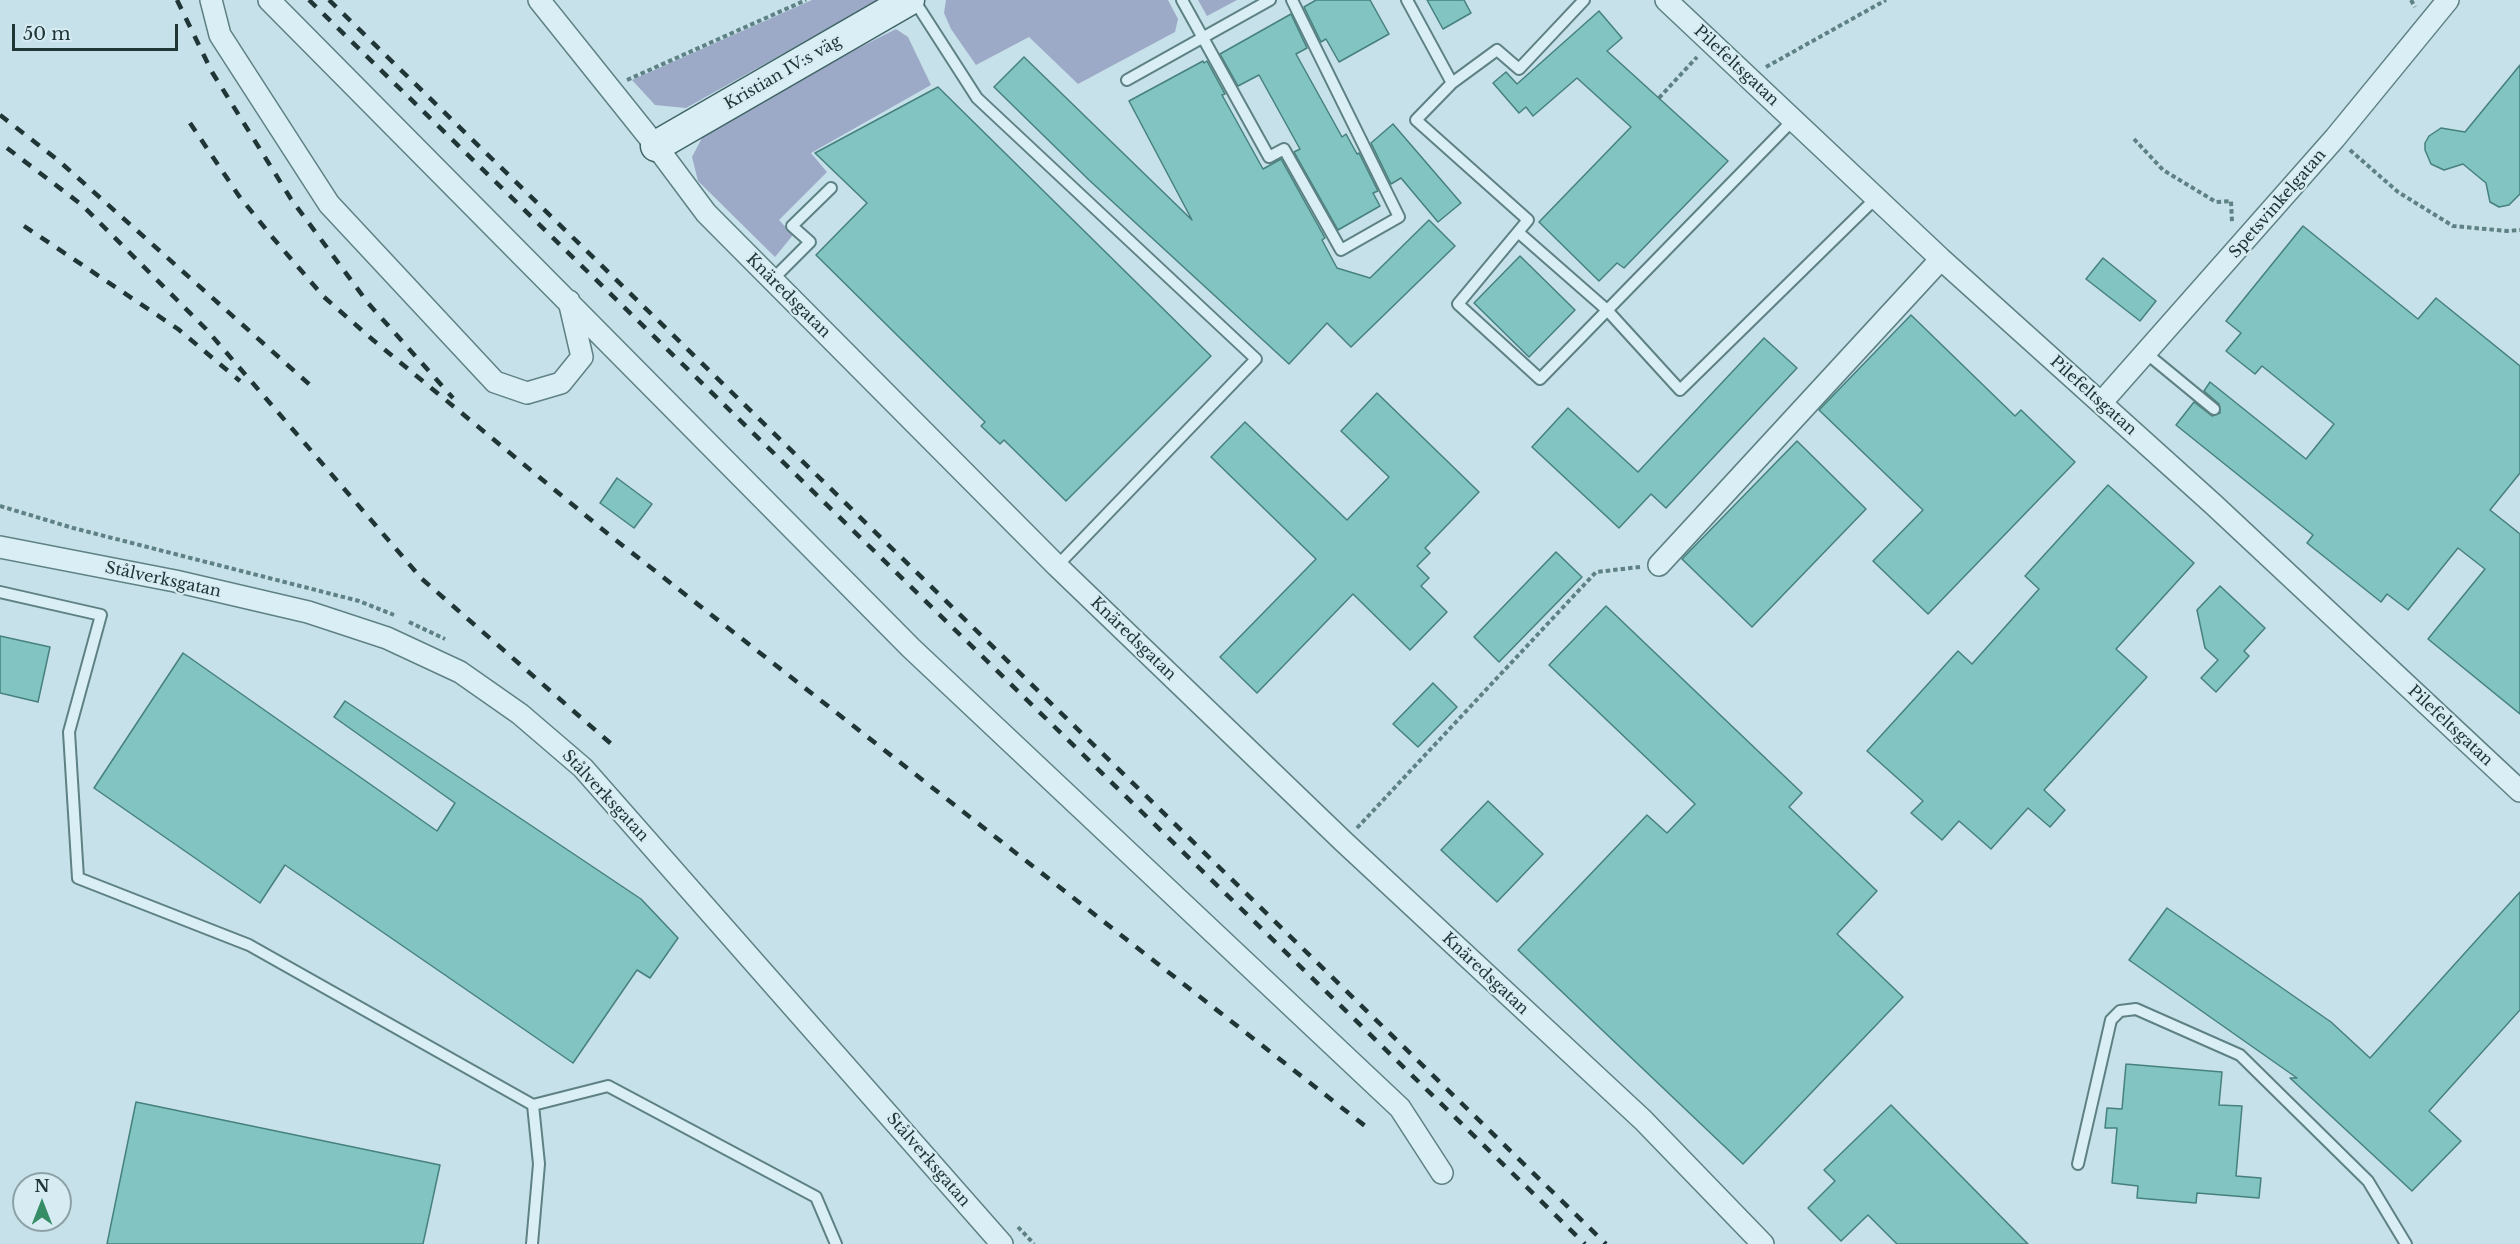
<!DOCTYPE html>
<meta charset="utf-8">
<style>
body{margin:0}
#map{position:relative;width:2520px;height:1244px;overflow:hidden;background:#c7e1ea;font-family:"Libre Baskerville",serif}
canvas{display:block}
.north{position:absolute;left:12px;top:1172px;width:60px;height:60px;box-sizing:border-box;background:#d6ebf2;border:2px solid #8da2a7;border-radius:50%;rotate:0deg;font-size:16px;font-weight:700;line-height:24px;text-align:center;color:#203536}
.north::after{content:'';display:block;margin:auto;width:21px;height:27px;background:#348d64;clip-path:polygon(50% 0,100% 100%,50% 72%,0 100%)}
.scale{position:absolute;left:12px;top:24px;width:166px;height:27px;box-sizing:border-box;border:3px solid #203536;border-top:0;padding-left:8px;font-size:18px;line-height:21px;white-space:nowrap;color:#203536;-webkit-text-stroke:4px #d6ebf2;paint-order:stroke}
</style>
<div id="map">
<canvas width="2520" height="1244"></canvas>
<div class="north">N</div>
<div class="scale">50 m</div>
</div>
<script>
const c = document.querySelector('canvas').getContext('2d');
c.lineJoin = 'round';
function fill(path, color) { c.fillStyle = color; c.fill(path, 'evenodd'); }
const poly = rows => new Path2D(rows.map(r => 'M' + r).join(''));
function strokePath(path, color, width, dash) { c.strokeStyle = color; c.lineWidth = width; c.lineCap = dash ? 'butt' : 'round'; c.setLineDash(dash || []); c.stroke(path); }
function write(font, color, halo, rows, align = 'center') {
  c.font = font + ' "Libre Baskerville",serif'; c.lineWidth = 4.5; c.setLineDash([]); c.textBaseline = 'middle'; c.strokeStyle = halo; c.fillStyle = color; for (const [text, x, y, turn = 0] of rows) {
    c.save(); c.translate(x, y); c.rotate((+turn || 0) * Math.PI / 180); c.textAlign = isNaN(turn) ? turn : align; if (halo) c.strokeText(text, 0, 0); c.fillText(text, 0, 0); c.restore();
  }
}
const green = poly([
 [812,0,879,0,686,108,655,105,632,80],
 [946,0,1168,0,1178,19,1175,32,1078,84,1029,37,976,65,951,29,944,13],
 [1198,0,1237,0,1207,16],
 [896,29,908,37,931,85,811,153,827,172,779,220,793,235,775,257,698,181,692,157,704,134,825,65]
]);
const building = poly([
 [1316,0,1370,0,1389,34,1339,62,1326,39,1321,42,1304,7,1316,0],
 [1427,0,1464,0,1471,13,1443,29,1427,0],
 [1599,11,1622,38,1607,51,1728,161,1624,268,1617,263,1599,281,1539,222,1631,127,1577,78,1533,116,1526,107,1519,113,1493,83,1506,72,1517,84,1599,11],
 [1291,14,1307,48,1296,54,1342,137,1346,134,1357,154,1359,153,1378,191,1373,193,1380,206,1338,230,1294,152,1300,149,1259,75,1238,86,1220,54,1291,14],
 [1024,57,1192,220,1129,101,1203,61,1204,63,1207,61,1225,94,1222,95,1263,169,1281,159,1325,238,1322,240,1337,268,1370,278,1429,220,1455,246,1351,347,1327,323,1289,364,1089,180,994,87,1024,57],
 [2520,65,2520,194,2509,205,2499,207,2490,202,2486,183,2463,164,2444,170,2431,164,2425,150,2425,143,2429,136,2441,128,2465,132,2520,65],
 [938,87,1211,356,1066,501,1004,440,1000,444,981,426,985,422,816,255,867,203,815,153,938,87],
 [1393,124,1461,203,1438,222,1401,178,1391,184,1371,143,1393,124],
 [2303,226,2418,319,2436,298,2520,366,2520,473,2490,510,2520,534,2520,714,2428,639,2485,569,2458,548,2408,610,2387,594,2381,602,2307,543,2313,535,2176,425,2194,402,2212,416,2220,413,2219,404,2204,391,2210,382,2306,459,2334,424,2262,366,2255,374,2226,351,2241,333,2226,321,2303,226],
 [1520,256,1575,310,1529,357,1474,303,1520,256],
 [2103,258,2156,301,2140,321,2086,279,2103,258],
 [1911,315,2015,416,2021,410,2075,462,1928,614,1873,561,1923,510,1819,410,1911,315],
 [1764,338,1797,368,1666,508,1651,494,1619,528,1532,447,1568,408,1638,472,1764,338],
 [1377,393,1479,492,1425,548,1430,553,1417,566,1429,578,1421,586,1447,612,1410,650,1353,594,1257,693,1220,657,1316,559,1211,457,1245,422,1347,520,1389,477,1341,431,1377,393],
 [1797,441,1866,509,1752,627,1682,559,1797,441],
 [617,478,652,504,634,528,600,503,617,478],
 [2108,485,2194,563,2116,649,2147,677,2044,790,2065,810,2050,827,2028,808,1991,849,1959,821,1942,840,1911,813,1923,801,1867,751,1958,651,1972,664,2039,589,2025,576,2108,485],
 [1556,552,1582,577,1499,662,1474,637,1556,552],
 [2220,586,2265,628,2244,651,2249,656,2216,692,2201,678,2218,660,2205,648,2197,610,2220,586],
 [1606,606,1802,793,1789,807,1877,891,1837,934,1903,997,1743,1164,1518,950,1647,815,1667,833,1695,804,1549,665,1606,606],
 [0,636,50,647,38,702,0,693,0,636],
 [183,653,437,831,455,803,334,717,345,701,641,899,678,938,650,978,637,970,573,1063,285,865,260,903,94,788,183,653],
 [1433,683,1457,707,1418,747,1393,724,1433,683],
 [1488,801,1543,854,1497,902,1441,850,1488,801],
 [2520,892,2520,1010,2429,1111,2461,1141,2412,1191,2290,1078,2297,1078,2129,960,2167,908,2331,1022,2370,1058,2520,892],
 [2126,1064,2222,1072,2219,1105,2242,1106,2236,1176,2261,1178,2259,1198,2197,1193,2196,1203,2137,1198,2138,1186,2112,1183,2117,1128,2105,1128,2107,1108,2122,1109,2126,1064],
 [136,1102,440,1165,423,1244,107,1244,136,1102],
 [1891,1105,2028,1244,1897,1244,1868,1215,1841,1241,1808,1208,1835,1181,1824,1170,1891,1105]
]);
const path = poly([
 [2411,0,2415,7],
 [1766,67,1886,0],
 [627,80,806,0],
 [1659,98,1697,57],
 [2134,139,2163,170,2216,202,2231,201,2232,222],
 [2350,150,2398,192,2453,226,2507,231,2520,230],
 [0,506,73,528,359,601,394,615],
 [409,622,445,639],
 [1357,828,1596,572,1640,567],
 [1018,1227,1034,1244]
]);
const lane = poly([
 [914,0,977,98,1256,359,1057,566],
 [1182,0,1269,157,1284,149,1341,250,1399,217,1292,0],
 [1407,0,1452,83,1416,120,1528,220,1458,304,1540,379,1793,120],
 [1127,80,1270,0],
 [1452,83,1497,50,1519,69,1584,0],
 [1518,232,1607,310,1680,390,1876,198],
 [772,280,810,242,792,226,831,188],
 [2146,353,2214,409],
 [0,592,101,615,69,732,78,878,249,945,533,1105,539,1164,532,1244],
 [533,1105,608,1086,816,1197,836,1244],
 [2078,1164,2111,1020,2120,1011,2136,1009,2240,1055,2368,1181,2406,1244]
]);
const street = poly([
 [211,0,220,35,329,204,495,382,527,393,561,383,582,357,569,301],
 [269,0,911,648,1400,1108,1442,1173],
 [539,0,656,146,706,213,1057,566,1344,842,1643,1120,1763,1244],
 [1666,0,1941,259,2213,504,2520,791],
 [2101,403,2335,138,2448,0],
 [0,547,175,581,308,612,387,638,460,672,520,714,583,768,1002,1244],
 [1659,565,1941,259]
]);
const secondary = poly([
 [656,146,909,0]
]);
const rail = poly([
 [177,0,212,72,291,199,368,303,453,398],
 [309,0,1585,1244],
 [329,0,1606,1244],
 [0,115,59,161,310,385],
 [190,123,239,196,273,238,324,297,373,340,613,538,1369,1129],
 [7,148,82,205,206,329,422,579,617,749],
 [24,226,178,329,240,381]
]);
const streetNames = [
 ["Pilefeltsgatan",1736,66,43],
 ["Kristian IV:s väg",783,73,-30],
 ["Spetsvinkelgatan",2278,204,-49],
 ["Knäredsgatan",788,296,45],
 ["Pilefeltsgatan",2093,396,42],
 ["Stålverksgatan",163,580,12],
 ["Knäredsgatan",1133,639,44],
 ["Pilefeltsgatan",2450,726,43],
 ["Stålverksgatan",605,796,47],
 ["Knäredsgatan",1485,974,43],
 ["Stålverksgatan",928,1160,49]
];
fill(green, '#9caac7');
fill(building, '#81c4c2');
strokePath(building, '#46817d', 1.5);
strokePath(lane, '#5e8184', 14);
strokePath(street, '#5e8184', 24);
strokePath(secondary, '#416466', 33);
strokePath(path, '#5e8184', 4, [4.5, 3]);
strokePath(lane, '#daeff5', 10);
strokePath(street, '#daeff5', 21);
strokePath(secondary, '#daeff5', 30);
strokePath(rail, '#203536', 4.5, [10, 10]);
write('16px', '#203536', '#d6ebf2', streetNames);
</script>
